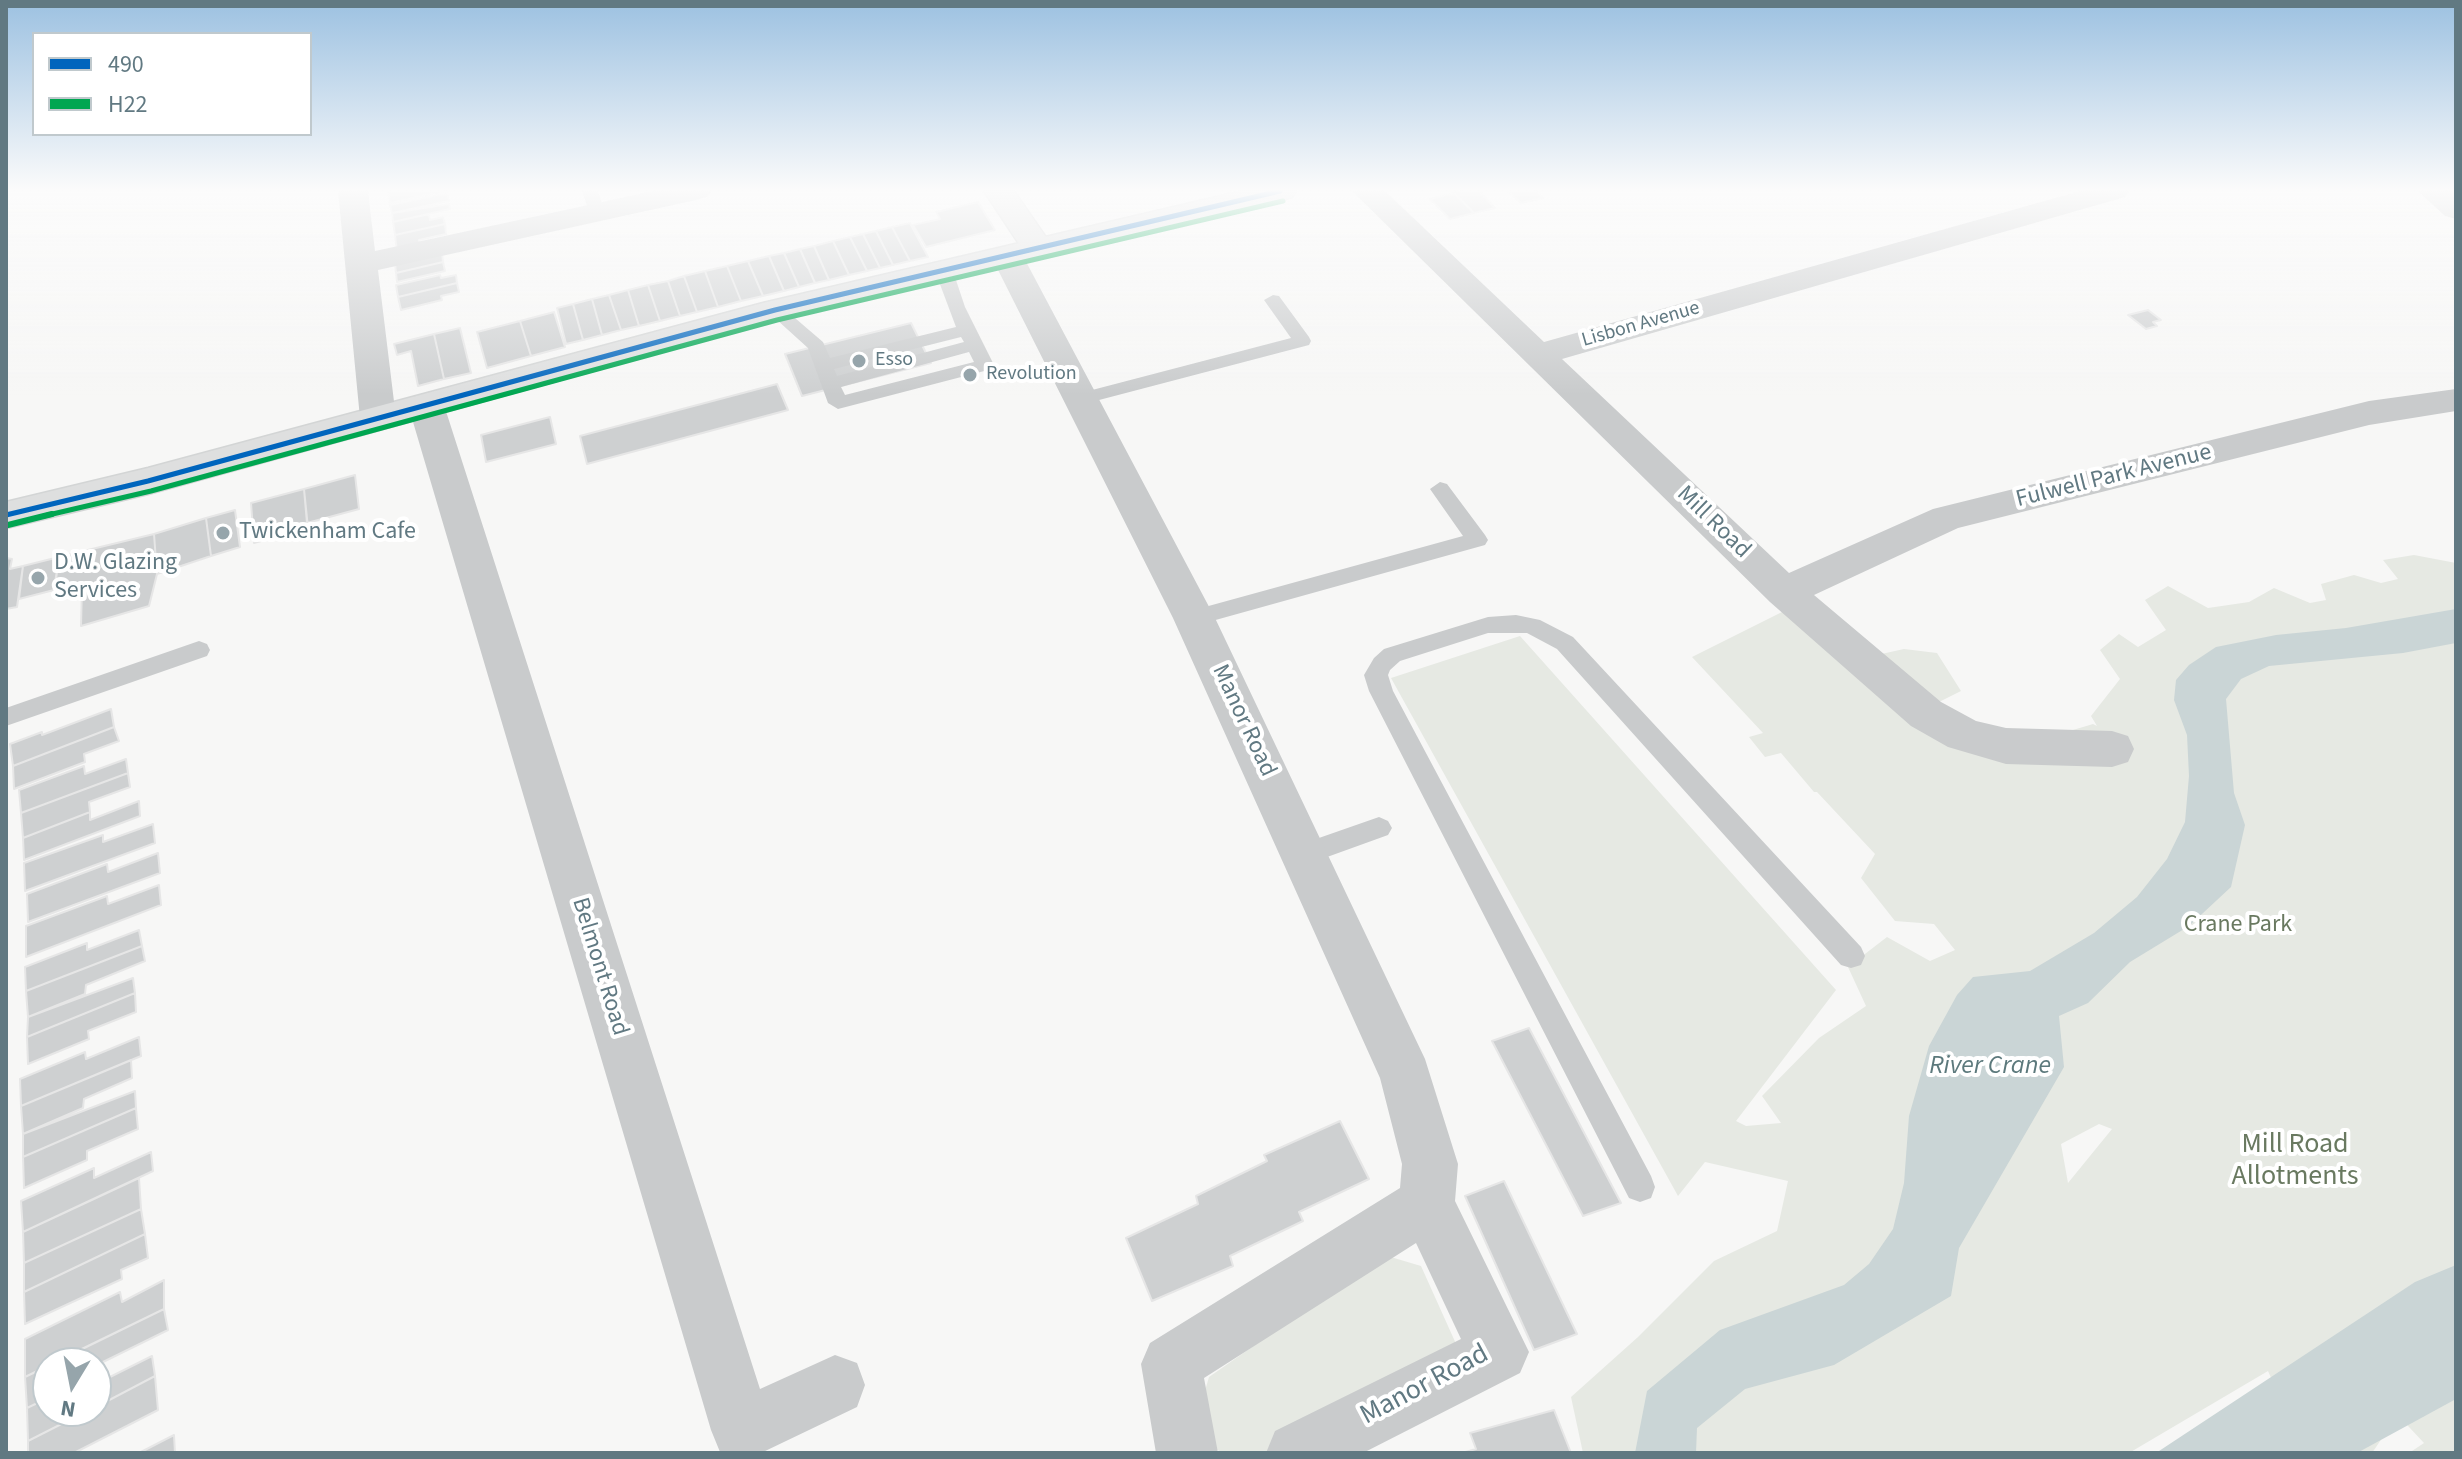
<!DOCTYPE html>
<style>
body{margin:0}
#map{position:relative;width:2462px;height:1459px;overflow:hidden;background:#f7f7f6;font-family:"Source Sans 3",sans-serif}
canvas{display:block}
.frame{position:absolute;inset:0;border:8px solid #617982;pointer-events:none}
.legend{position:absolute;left:32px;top:32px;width:280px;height:104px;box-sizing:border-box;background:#fff;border:2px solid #c0c9cd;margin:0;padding:10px 14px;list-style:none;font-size:24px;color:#617982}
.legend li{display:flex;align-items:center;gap:16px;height:40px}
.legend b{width:40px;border:2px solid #c0c9cd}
.north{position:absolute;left:32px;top:1347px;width:80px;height:80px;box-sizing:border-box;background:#fff;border:2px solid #c0c9cd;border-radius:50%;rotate:190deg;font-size:22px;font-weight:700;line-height:32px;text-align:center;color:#617982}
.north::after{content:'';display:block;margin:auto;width:28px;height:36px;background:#96a5ab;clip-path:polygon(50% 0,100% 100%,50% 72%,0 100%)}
</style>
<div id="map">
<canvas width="2462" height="1459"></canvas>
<div class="frame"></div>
<ul class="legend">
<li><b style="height:10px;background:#0065bd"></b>490</li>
<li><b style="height:10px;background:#00a651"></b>H22</li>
</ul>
<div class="north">N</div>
</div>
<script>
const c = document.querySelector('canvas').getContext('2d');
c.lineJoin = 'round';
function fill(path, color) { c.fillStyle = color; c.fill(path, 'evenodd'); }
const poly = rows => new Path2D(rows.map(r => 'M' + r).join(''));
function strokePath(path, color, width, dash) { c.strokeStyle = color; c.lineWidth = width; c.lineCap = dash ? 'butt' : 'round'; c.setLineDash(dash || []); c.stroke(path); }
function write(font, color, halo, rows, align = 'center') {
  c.font = font + ' "Source Sans 3",sans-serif'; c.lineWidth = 8; c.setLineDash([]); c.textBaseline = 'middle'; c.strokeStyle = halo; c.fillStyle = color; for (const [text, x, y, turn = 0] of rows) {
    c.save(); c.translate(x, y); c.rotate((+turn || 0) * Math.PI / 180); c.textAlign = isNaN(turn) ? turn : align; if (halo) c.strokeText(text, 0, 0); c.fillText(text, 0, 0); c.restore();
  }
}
const green = poly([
 [2414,555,2456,563,2456,1453,2409,1453,2424,1443,2394,1411,2391,1425,2372,1453,2166,1453,2276,1389,2268,1371,2129,1453,1583,1453,1571,1397,1638,1337,1714,1261,1777,1231,1788,1181,1705,1162,1678,1196,1391,678,1520,636,1836,990,1736,1121,1746,1126,1781,1123,1762,1096,1819,1038,1866,1006,1848,967,1887,937,1930,961,1955,950,1934,924,1895,921,1861,878,1875,854,1817,792,1814,792,1781,753,1765,757,1749,737,1763,733,1692,657,1798,604,1877,655,1904,649,1937,653,1961,691,1929,707,1955,726,2082,748,2073,730,2093,724,2097,726,2091,716,2120,679,2100,650,2119,634,2138,647,2166,630,2145,600,2168,586,2208,608,2249,602,2274,588,2310,603,2326,600,2321,584,2354,575,2381,583,2398,579,2383,560],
 [2099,1124,2112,1129,2068,1183,2061,1144],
 [1384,1255,1421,1266,1457,1346,1267,1453,1224,1453,1213,1448,1202,1401,1209,1377]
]);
const water = poly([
 [2456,609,2456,643,2403,653,2269,666,2241,679,2226,699,2234,793,2245,825,2231,887,2189,926,2130,962,2088,1003,2059,1016,2064,1067,1959,1248,1951,1296,1834,1365,1745,1389,1697,1428,1696,1453,1635,1453,1647,1391,1720,1330,1844,1285,1869,1264,1893,1229,1904,1183,1909,1116,1929,1046,1957,995,1973,977,2030,971,2094,933,2137,897,2167,859,2185,822,2189,776,2187,735,2174,700,2176,680,2189,665,2216,647,2276,635,2346,628],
 [2456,1265,2456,1399,2357,1453,2156,1453,2415,1282]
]);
const building = poly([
 [388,191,444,191,390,203,388,191],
 [1462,191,1479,191,1495,208,1474,213,1454,193,1462,191],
 [1508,191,1536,191,1543,198,1521,203,1508,191],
 [447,193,449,201,392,213,390,205,447,193],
 [1454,193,1474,213,1450,219,1430,199,1454,193],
 [978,202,995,230,926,247,913,225,940,219,936,212,978,202],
 [449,204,450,209,393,222,392,213,449,204],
 [429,214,430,220,443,217,445,224,395,235,393,222,429,214],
 [910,223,928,257,910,261,892,227,910,223],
 [445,224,446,234,419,240,420,247,397,252,395,235,445,224],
 [892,227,910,261,893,265,876,231,892,227],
 [876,231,893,265,880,268,863,234,876,231],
 [863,234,880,268,867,271,850,237,863,234],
 [850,237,867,271,849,275,833,241,850,237],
 [833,241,849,275,829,280,814,246,833,241],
 [814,246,829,280,815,283,800,249,814,246],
 [800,249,815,283,799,287,784,253,800,249],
 [442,252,443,262,396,273,395,263,442,252],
 [784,253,799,287,784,291,769,256,784,253],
 [769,256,784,291,763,296,748,261,769,256],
 [748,261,763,296,741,301,727,266,748,261],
 [443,262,445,271,397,282,396,273,443,262],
 [727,266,741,301,718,307,705,271,727,266],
 [705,271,718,307,697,312,684,276,705,271],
 [440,275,441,278,456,275,457,283,398,297,396,285,440,275],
 [684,276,697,312,680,316,668,281,684,276],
 [668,281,680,316,660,321,648,285,668,281],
 [457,283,459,292,441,296,442,300,401,310,398,297,457,283],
 [648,285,660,321,639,326,628,290,648,285],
 [628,290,639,326,621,330,609,295,628,290],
 [609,295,621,330,602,335,592,299,609,295],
 [592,299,602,335,583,340,573,304,592,299],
 [573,304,583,340,566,344,557,308,573,304],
 [2148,310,2161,320,2153,322,2157,326,2146,329,2128,315,2148,310],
 [554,312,565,347,531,356,520,321,554,312],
 [520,321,531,356,487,368,477,332,520,321],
 [911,323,931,363,802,396,785,354,911,323],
 [460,328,471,373,444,379,434,334,460,328],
 [434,334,444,379,418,386,411,351,397,355,394,344,434,334],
 [777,384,788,410,587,464,580,436,777,384],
 [550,417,556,444,486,462,481,435,550,417],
 [355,475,359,509,307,523,304,489,355,475],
 [304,489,308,528,254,543,251,503,304,489],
 [235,510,240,547,211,556,206,518,235,510],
 [206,518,211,556,157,574,154,534,206,518],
 [154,534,157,574,149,606,81,626,82,586,54,594,59,557,154,534],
 [59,557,54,590,19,599,23,566,59,557],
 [6,558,12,559,10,569,23,566,17,607,6,609,6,558],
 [111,709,114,727,13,766,10,744,42,732,42,735,111,709],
 [114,727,119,741,84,754,85,762,14,789,13,766,114,727],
 [126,759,128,773,21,813,19,790,84,766,85,774,126,759],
 [128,773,130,787,89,802,90,812,23,838,21,813,128,773],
 [139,801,140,816,24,860,23,838,90,812,90,820,139,801],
 [153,824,155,843,25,891,24,863,103,835,103,842,153,824],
 [158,853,160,873,28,922,27,894,107,864,108,872,158,853],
 [159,885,161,905,26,957,26,926,107,896,108,904,159,885],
 [139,930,142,946,26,991,25,967,87,943,87,950,139,930],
 [142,946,145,961,86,985,85,994,28,1017,26,991,142,946],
 [133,978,135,993,27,1037,28,1017,133,978],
 [135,993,136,1012,88,1031,89,1039,28,1064,27,1037,135,993],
 [1529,1028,1621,1203,1583,1216,1492,1041,1529,1028],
 [139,1037,141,1056,21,1106,20,1079,85,1052,86,1059,139,1037],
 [131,1060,132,1078,84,1099,83,1108,23,1134,21,1106,131,1060],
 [135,1091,136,1108,23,1157,23,1134,135,1091],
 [136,1108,138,1129,87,1151,87,1160,24,1188,23,1157,136,1108],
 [1340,1121,1369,1179,1299,1212,1303,1221,1230,1256,1233,1266,1152,1301,1126,1238,1198,1204,1196,1196,1267,1161,1264,1155,1340,1121],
 [151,1152,153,1171,23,1232,21,1201,94,1168,94,1178,151,1152],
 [139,1178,141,1209,24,1263,23,1232,139,1178],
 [1504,1181,1577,1334,1534,1350,1465,1196,1504,1181],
 [141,1209,145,1234,24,1292,24,1263,141,1209],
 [145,1234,148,1258,121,1270,122,1279,25,1324,24,1292,145,1234],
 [164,1280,164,1309,25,1377,25,1339,120,1292,122,1302,164,1280],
 [164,1309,168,1330,101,1363,101,1374,96,1376,96,1363,53,1363,164,1309],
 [152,1356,155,1376,96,1407,96,1376,101,1374,100,1382,152,1356],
 [48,1366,48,1398,27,1408,25,1377,48,1366],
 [155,1376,158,1410,74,1453,28,1453,28,1441,87,1411,96,1411,96,1407,155,1376],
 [48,1398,48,1411,87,1411,28,1441,27,1408,48,1398],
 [1554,1410,1571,1453,1462,1453,1476,1449,1470,1433,1554,1410],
 [174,1435,175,1453,139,1453,174,1435]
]);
const lane = poly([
 [582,191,598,191,605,213,603,217,591,217,582,191],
 [944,266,953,271,965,307,994,365,992,369,838,409,828,403,808,348,766,310,775,305,781,306,823,342,830,358,956,327,935,271,944,266],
 [961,337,964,342,837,376,834,369,961,337],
 [969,352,974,362,845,395,841,387,969,352],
 [1273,295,1279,296,1309,337,1311,341,1309,345,1080,405,1070,399,1073,395,1291,338,1264,300,1273,295],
 [1440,482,1447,484,1485,535,1488,540,1485,545,1194,626,1186,624,1183,618,1186,612,1194,610,1463,536,1430,489,1440,482],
 [1516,615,1540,620,1573,637,1861,947,1865,956,1861,965,1851,968,1841,965,1557,649,1527,633,1488,633,1400,661,1390,670,1388,675,1393,691,1651,1176,1655,1187,1651,1198,1640,1202,1629,1198,1369,691,1364,675,1374,658,1384,649,1488,617,1516,615],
 [199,641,207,644,210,650,207,656,6,726,6,708,199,641],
 [1379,817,1388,821,1392,828,1388,835,1305,865,1296,862,1292,854,1296,846,1379,817]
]);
const street = poly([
 [338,191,368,191,375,251,653,191,711,191,707,197,696,200,378,270,396,418,391,426,378,430,365,426,360,418,338,191],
 [1352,191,1385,191,1544,342,2080,191,2129,191,2125,197,1562,359,1789,573,1933,509,2369,401,2456,389,2456,411,2369,425,1958,528,1814,595,1941,702,1976,721,2006,728,2112,731,2128,736,2134,749,2128,762,2112,767,2006,764,1948,747,1911,726,1770,602,1352,191],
 [2418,191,2452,191,2456,195,2456,219,2445,216,2418,191],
 [1007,246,1018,249,1023,256,1215,618,1425,1059,1458,1164,1455,1201,1529,1352,1520,1373,1363,1453,1266,1453,1275,1431,1461,1339,1416,1243,1204,1378,1218,1453,1156,1453,1141,1364,1150,1343,1400,1188,1402,1164,1380,1078,1173,618,991,256,996,249,1007,246],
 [426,394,439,397,444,405,760,1389,835,1355,857,1363,865,1385,857,1407,761,1453,720,1452,711,1430,408,405,413,397,426,394]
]);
const secondary = poly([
 [984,191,1014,191,1054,249,1049,256,1038,258,1027,256,984,191]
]);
const primary = poly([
 [1242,191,1296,191,1292,197,1281,200,783,318,148,494,6,528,6,502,148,468,763,303,1242,191]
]);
const bus1 = poly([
 [6,515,148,481,775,310,1280,191]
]);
const bus2Far1 = poly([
 [44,516,151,491,777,320,1283,201]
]);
const bus2 = poly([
 [8,525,52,514]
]);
const markers = [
 [859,361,8,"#96a5ab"],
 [970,375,8,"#96a5ab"],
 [223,533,8,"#96a5ab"],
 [38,578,8,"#96a5ab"]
];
const farStreetnames = [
 ["Lisbon Avenue",1641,325,-16]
];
const farPoinames = [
 ["Esso",875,361],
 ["Revolution",986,375]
];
const streetNames = [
 ["Fulwell Park Avenue",2114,477,-14],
 ["Mill Road",1713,523,44],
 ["Manor Road",1243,721,65],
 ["Belmont Road",599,967,73]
];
const poiNames = [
 ["Twickenham Cafe",239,533],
 ["D.W. Glazing",54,564],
 ["Services",54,592]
];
const parkNames = [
 ["Crane Park",2238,926]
];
const waterNames = [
 ["River Crane",1990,1067]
];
const nearParknames = [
 ["Mill Road",2295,1146],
 ["Allotments",2295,1178]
];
const nearStreetnames = [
 ["Manor Road",1425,1386,-28]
];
fill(green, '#e6e9e3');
fill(water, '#cad5d6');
fill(building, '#ced0d1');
strokePath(building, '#e6e6e6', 2);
strokePath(secondary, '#d2d4d4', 3);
strokePath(primary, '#d3d5d5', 3);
fill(lane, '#c9cbcc');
fill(street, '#c9cbcc');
fill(secondary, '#dedfdf');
fill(primary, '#dedfdf');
strokePath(bus1, '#0065bd', 5);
strokePath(bus2Far1, '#00a651', 5);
strokePath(bus2, '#00a651', 6);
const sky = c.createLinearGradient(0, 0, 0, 395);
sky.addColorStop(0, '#9cc1e1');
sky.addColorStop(0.48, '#fbfbfb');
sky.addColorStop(1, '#fbfbfb00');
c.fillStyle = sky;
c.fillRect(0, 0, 2462, 395);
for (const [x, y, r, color] of markers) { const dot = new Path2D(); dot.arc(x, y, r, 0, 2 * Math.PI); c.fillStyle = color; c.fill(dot); strokePath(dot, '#fff', 3); }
write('20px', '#617982', '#fff', farStreetnames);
write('20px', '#617982', '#fff', farPoinames, 'left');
write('24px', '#617982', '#fff', streetNames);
write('24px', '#617982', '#fff', poiNames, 'left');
write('24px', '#697960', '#fff', parkNames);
write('italic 26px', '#5c797c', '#fff', waterNames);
write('28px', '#697960', '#fff', nearParknames);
write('28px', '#617982', '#fff', nearStreetnames);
</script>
